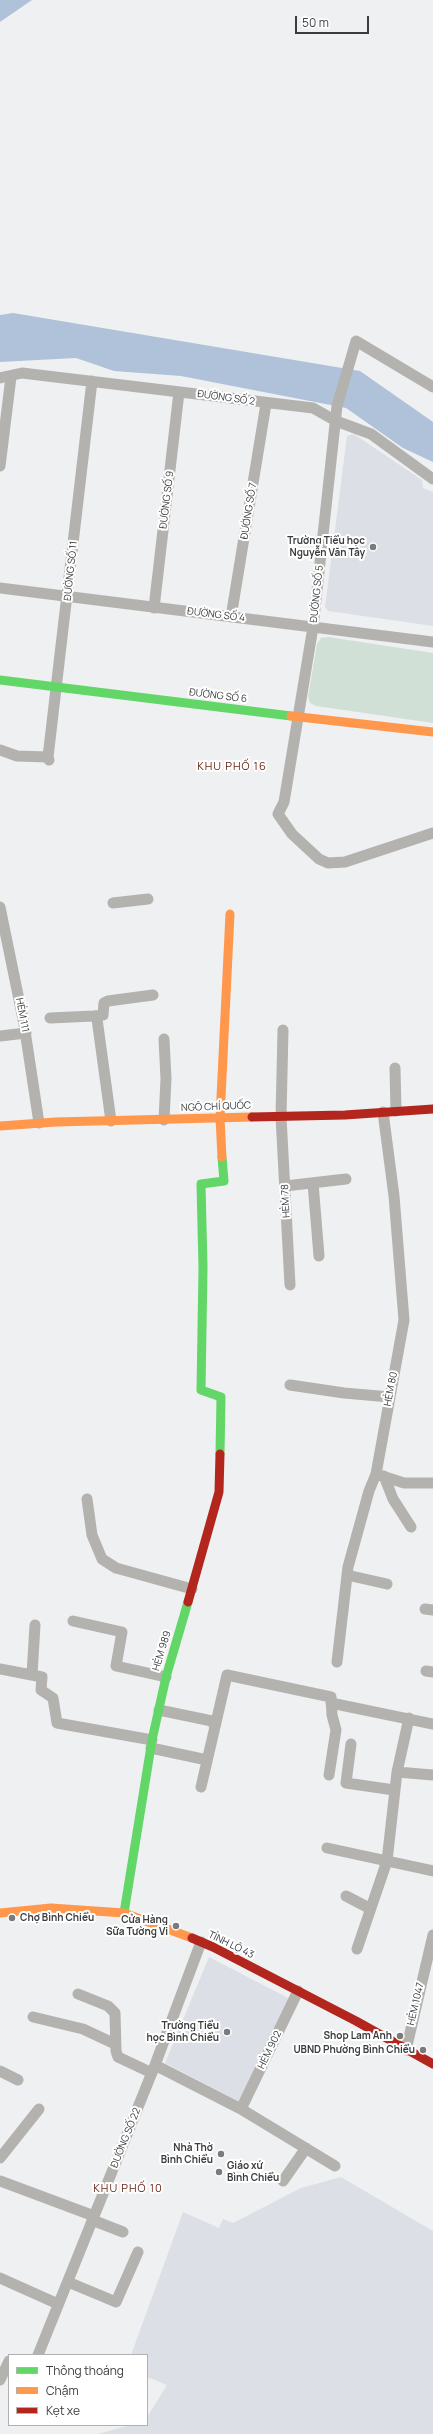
<!DOCTYPE html>
<meta charset="utf-8">
<style>
body{margin:0}
#map{position:relative;width:433px;height:2434px;overflow:hidden;background:#eef0f2;font-family:Manrope,sans-serif}
canvas{display:block}
.legend{position:absolute;left:8px;top:2354px;width:140px;height:72px;box-sizing:border-box;background:#fff;border:1px solid #b1b1b2;margin:0;padding:5px 7px;list-style:none;font-size:12px;color:#3b3c3e}
.legend li{display:flex;align-items:center;gap:8px;height:20px}
.legend b{width:20px;border:1px solid #b1b1b2}
.scale{position:absolute;left:295px;top:16px;width:74px;height:18px;box-sizing:border-box;border:2px solid #3b3c3e;border-top:0;padding-left:5px;font-size:12px;line-height:14px;white-space:nowrap;color:#3b3c3e;-webkit-text-stroke:3px #fff;paint-order:stroke}
</style>
<div id="map">
<canvas width="433" height="2434"></canvas>
<ul class="legend">
<li><b style="height:5px;background:#63d668"></b>Thông thoáng</li>
<li><b style="height:5px;background:#ff974d"></b>Chậm</li>
<li><b style="height:5px;background:#b3261e"></b>Kẹt xe</li>
</ul>
<div class="scale">50 m</div>
</div>
<script>
const c = document.querySelector('canvas').getContext('2d');
c.lineJoin = 'round';
function fill(path, color) { c.fillStyle = color; c.fill(path, 'evenodd'); }
const poly = rows => new Path2D(rows.map(r => 'M' + r).join(''));
function strokePath(path, color, width, dash) { c.strokeStyle = color; c.lineWidth = width; c.lineCap = dash ? 'butt' : 'round'; c.setLineDash(dash || []); c.stroke(path); }
function write(font, color, halo, rows, align = 'center') {
  c.font = font + ' Manrope,sans-serif'; c.lineWidth = 4; c.setLineDash([]); c.textBaseline = 'middle'; c.strokeStyle = halo; c.fillStyle = color; for (const [text, x, y, turn = 0] of rows) {
    c.save(); c.translate(x, y); c.rotate((+turn || 0) * Math.PI / 180); c.textAlign = isNaN(turn) ? turn : align; if (halo) c.strokeText(text, 0, 0); c.fillText(text, 0, 0); c.restore();
  }
}
const built = poly([
 [354,434,422,480,423,488,433,492,433,626,328,611,325,607,347,436],
 [209,1957,292,2000,240,2102,165,2063],
 [341,2177,433,2231,433,2434,98,2434,130,2425,147,2425,147,2417,167,2385,147,2377,147,2355,131,2355,183,2212,219,2228,223,2219,233,2223,301,2188]
]);
const green = poly([
 [328,637,433,653,433,723,316,706,310,703,308,697,317,644,321,638]
]);
const water = poly([
 [0,0,32,0,0,22],
 [13,313,360,371,433,422,433,462,403,448,346,408,181,376,114,371,76,358,0,362,0,315]
]);
const street = poly([
 [0,378,22,373,313,408,336,421,371,434,433,479],
 [433,387,356,341,337,406,313,627,284,802,278,814,292,834,319,859,328,863,345,862,433,833],
 [0,466,11,377],
 [0,588,433,642],
 [154,608,179,392],
 [231,617,266,404],
 [0,750,17,756,48,757],
 [49,760,48,757,92,381],
 [113,903,148,899],
 [0,907,24,1024,39,1123],
 [94,1016,103,1015,104,1003,108,1001,153,995],
 [50,1018,94,1016,97,1019,111,1121],
 [283,1030,281,1117,290,1285],
 [0,1036,26,1033],
 [164,1039,166,1079,164,1120],
 [395,1068,396,1111],
 [313,1183,319,1256],
 [285,1186,346,1179],
 [290,1385,344,1393,390,1397],
 [376,1474,404,1483,433,1483],
 [384,1476,393,1499,411,1527],
 [87,1499,92,1535,102,1559,116,1568,192,1589],
 [347,1575,387,1584],
 [425,1609,433,1610],
 [73,1621,122,1632,116,1666,166,1677],
 [337,1662,348,1567,369,1491,376,1474,404,1320,394,1196,383,1112],
 [0,1669,42,1677,41,1690,53,1698,57,1723,152,1740],
 [426,1671,433,1672],
 [32,1675,35,1625],
 [331,1703,433,1724],
 [159,1710,212,1721,214,1725],
 [351,1744,346,1783,394,1790],
 [151,1748,207,1760],
 [397,1772,409,1718],
 [201,1787,227,1675,331,1697,332,1715,336,1730,329,1775],
 [327,1848,433,1871],
 [346,1896,369,1908],
 [357,1949,387,1861,397,1772,433,1775],
 [78,1994,108,2006,115,2013,116,2051,118,2057,152,2073],
 [33,2017,83,2029,115,2044],
 [406,2050,433,1935],
 [155,2065,241,2109,335,2166],
 [0,2071,18,2080],
 [241,2109,298,1991],
 [0,2158,39,2109],
 [0,2181,94,2216],
 [283,2181,306,2148],
 [92,2220,123,2232],
 [0,2278,58,2304],
 [68,2282,116,2302,138,2252],
 [38,2355,155,2065,201,1942],
 [0,2380,9,2361]
]);
const fast = poly([
 [0,680,291,716],
 [220,1454,221,1397,201,1390,203,1268,201,1184,224,1181,222,1157],
 [124,1913,152,1740,166,1677,188,1602]
]);
const slow = poly([
 [291,716,433,732],
 [0,1126,56,1122,252,1117],
 [222,1157,220,1118,230,914],
 [0,1913,51,1908,124,1913,192,1938]
]);
const jam = poly([
 [252,1117,345,1115,433,1109],
 [188,1602,219,1492,220,1454],
 [192,1938,213,1947,356,2021,433,2064]
]);
const markers = [
 [373,547,4,"#7a7b7d"],
 [12,1918,4,"#7a7b7d"],
 [176,1926,4,"#7a7b7d"],
 [227,2032,4,"#7a7b7d"],
 [400,2036,4,"#7a7b7d"],
 [423,2050,4,"#7a7b7d"],
 [221,2154,4,"#7a7b7d"],
 [219,2172,4,"#7a7b7d"]
];
const streetNames = [
 ["ĐƯỜNG SỐ 2",226,398,8],
 ["ĐƯỜNG SỐ 9",167,500,-83],
 ["ĐƯỜNG SỐ 7",249,511,-81],
 ["ĐƯỜNG SỐ 11",71,571,-84],
 ["ĐƯỜNG SỐ 5",317,594,-84],
 ["ĐƯỜNG SỐ 4",216,615,7],
 ["ĐƯỜNG SỐ 6",218,696,7],
 ["HẺM 111",22,1015,79],
 ["NGÔ CHÍ QUỐC",216,1107,-2],
 ["HẺM 78",286,1201,-93],
 ["HẺM 80",391,1389,-79],
 ["HẺM 989",162,1651,-73],
 ["TỈNH LỘ 43",231,1945,26],
 ["HẺM 1047",416,2004,-77],
 ["HẺM 902",270,2050,-64],
 ["ĐƯỜNG SỐ 22",126,2138,-68]
];
const poiNames = [
 ["Trường Tiểu học",365,541],
 ["Nguyễn Văn Tây",365,553],
 ["Chợ Bình Chiểu",20,1918,"left"],
 ["Cửa Hàng",168,1920],
 ["Sữa Tường Vi",168,1932],
 ["Trường Tiểu",219,2026],
 ["học Bình Chiểu",219,2038],
 ["Shop Lam Anh",392,2036],
 ["UBND Phường Bình Chiểu",415,2050],
 ["Nhà Thờ",213,2148],
 ["Bình Chiểu",213,2160],
 ["Giáo xứ",227,2166,"left"],
 ["Bình Chiểu",227,2178,"left"]
];
const neighbourhoodNames = [
 ["KHU PHỐ 16",232,767],
 ["KHU PHỐ 10",128,2189]
];
fill(built, '#dce0e6');
fill(green, '#d1e0d6');
fill(water, '#b0c2d9');
strokePath(street, '#b4b2af', 11);
strokePath(fast, '#63d668', 9);
strokePath(slow, '#ff974d', 9);
strokePath(jam, '#b3261e', 9);
for (const [x, y, r, color] of markers) { const dot = new Path2D(); dot.arc(x, y, r, 0, 2 * Math.PI); c.fillStyle = color; c.fill(dot); strokePath(dot, '#fff', 1.5); }
write('10px', '#3b3c3e', '#fff', streetNames);
write('bold 10px', '#3b3c3e', '#fff', poiNames, 'right');
c.letterSpacing = '1px';
write('11px', '#672512', '#fff', neighbourhoodNames);
c.letterSpacing = '0px';
</script>
